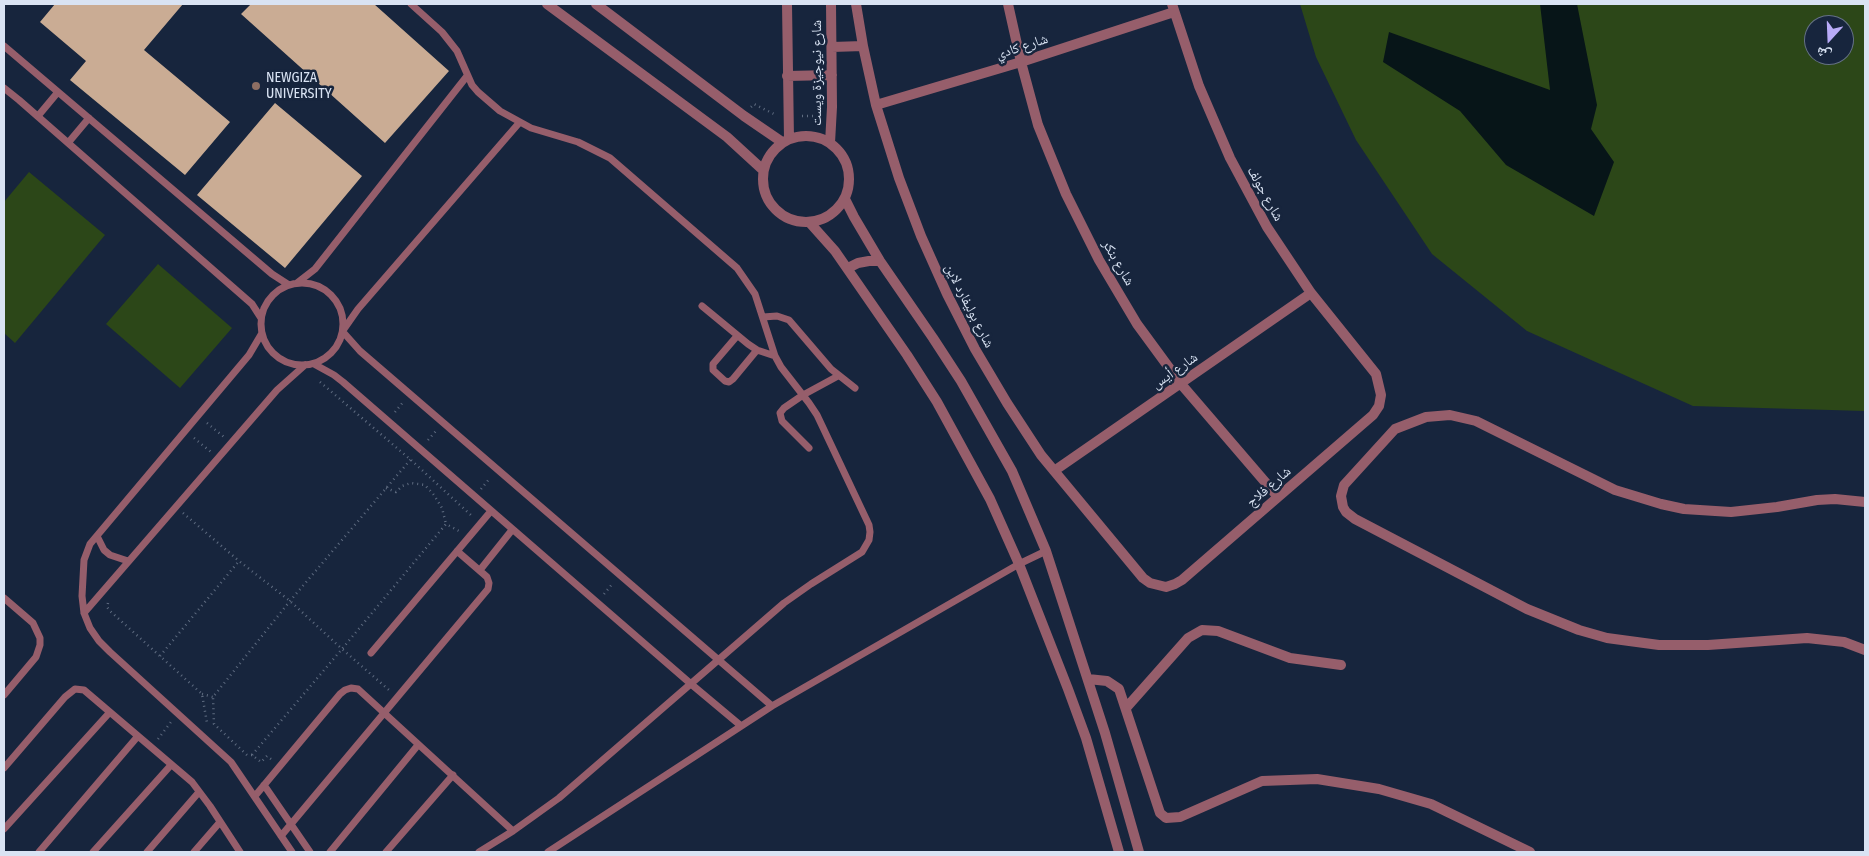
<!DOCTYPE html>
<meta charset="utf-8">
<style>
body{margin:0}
#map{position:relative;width:1869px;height:856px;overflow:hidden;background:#17253d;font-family:"Fira Sans Condensed","Noto Naskh Arabic",sans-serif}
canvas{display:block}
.frame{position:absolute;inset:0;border:5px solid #d9e3f3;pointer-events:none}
.north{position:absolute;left:1804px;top:15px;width:50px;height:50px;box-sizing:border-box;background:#17253d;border:1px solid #657186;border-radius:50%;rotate:200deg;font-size:14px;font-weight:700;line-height:20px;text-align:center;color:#d9e3f3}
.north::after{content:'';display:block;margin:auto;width:18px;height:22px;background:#b8abf7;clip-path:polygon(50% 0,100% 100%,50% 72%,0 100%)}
</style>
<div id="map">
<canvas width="1869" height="856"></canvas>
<div class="frame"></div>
<div class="north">ش</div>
</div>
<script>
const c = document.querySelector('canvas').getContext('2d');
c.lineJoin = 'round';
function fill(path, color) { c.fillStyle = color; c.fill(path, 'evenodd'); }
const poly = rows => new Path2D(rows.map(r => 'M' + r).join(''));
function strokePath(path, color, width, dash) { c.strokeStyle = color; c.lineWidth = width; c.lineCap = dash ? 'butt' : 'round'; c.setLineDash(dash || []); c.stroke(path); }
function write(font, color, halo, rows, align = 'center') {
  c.font = font + ' "Fira Sans Condensed","Noto Naskh Arabic",sans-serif'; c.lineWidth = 5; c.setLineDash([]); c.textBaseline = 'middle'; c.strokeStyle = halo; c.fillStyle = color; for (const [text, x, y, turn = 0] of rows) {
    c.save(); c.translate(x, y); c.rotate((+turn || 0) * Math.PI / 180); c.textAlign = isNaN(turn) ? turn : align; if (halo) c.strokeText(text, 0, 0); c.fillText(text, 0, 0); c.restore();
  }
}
const green = poly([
 [1300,4,1865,4,1865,411,1693,406,1527,331,1432,254,1356,140,1316,57],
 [1814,25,1844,25,1844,55,1814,55],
 [29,172,105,235,15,343,4,333,4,202],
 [158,264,232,328,180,388,106,324]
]);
const water = poly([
 [1540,4,1577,4,1597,105,1591,129,1614,162,1594,216,1506,165,1460,111,1383,62,1389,32,1550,90]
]);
const building = poly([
 [55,4,183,4,144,50,230,122,185,175,70,80,86,61,40,22],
 [251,4,374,4,449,71,385,143,241,14],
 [275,103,362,176,285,268,197,195]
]);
const path = poly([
 [751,107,754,104,776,115],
 [802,116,819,116],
 [320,382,411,460,473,517],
 [395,412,404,401],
 [207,423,224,437],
 [194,438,211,452],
 [428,440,436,431],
 [386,488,396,492,402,486,411,483,425,485,434,495,442,508,446,524],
 [481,489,490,478],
 [183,513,239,561],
 [604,594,613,583],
 [108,603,107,607,110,611,202,694,207,723,205,724],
 [160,656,239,561,290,601,342,649,446,524,459,531],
 [202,694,213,697],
 [158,739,171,722],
 [252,755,247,755,214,724,213,697,290,601,411,459],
 [271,759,267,756,261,762,252,755,342,649,389,690]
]);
const service = poly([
 [411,4,442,32,457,51,472,85,478,92,500,111,531,128,578,142,610,158,737,268,755,294,775,356,781,367,809,403,817,415,869,525,870,532,869,540,862,552,811,584,784,603,559,798,513,831,479,852],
 [4,46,272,274,289,285],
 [4,88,19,100,252,304,261,318],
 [38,116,58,92],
 [68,143,89,118],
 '261 324a41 41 0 1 1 82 0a41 41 0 1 1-82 0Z',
 [297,283,315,269,467,76],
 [702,306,748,344,757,350,775,356],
 [763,317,777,316,789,320,831,369,855,388],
 [344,329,358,309,519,123],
 [343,332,360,351,772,706],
 [262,333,249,355,90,544,84,560,82,596,84,613,90,628,99,641,110,652,231,762,292,852],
 [737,336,713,364,713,370,725,381,729,382,733,379,757,350],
 [314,364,334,375,343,382,691,684,740,725],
 [809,448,782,421,780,413,784,408,803,395,838,376],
 [97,536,104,550,110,555,128,561],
 [480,570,512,530],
 [4,598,33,623,40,638,40,645,36,657,4,695],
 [84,613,277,390,305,365],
 [371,653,491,511],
 [4,768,65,697,75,689,84,690,192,782,210,806,240,852],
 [264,785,310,852],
 [255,796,340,694,345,690,351,688,358,689,513,831],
 [4,829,110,712],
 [281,836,488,589,489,583,487,577,457,551],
 [39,852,138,736],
 [93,852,171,765],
 [147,852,199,792],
 [194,852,220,822],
 [330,852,418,745],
 [386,852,453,775],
 [548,852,772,706,1019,564,1046,551]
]);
const minor = poly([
 [547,4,727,137,763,170],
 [596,4,744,116,782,142],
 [787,4,789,139],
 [856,4,863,46,876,105,899,178,921,236,947,294,975,349,1007,403,1041,455,1143,578,1150,583,1166,587,1175,584,1182,580,1373,415,1379,406,1381,395,1376,374,1311,293,1267,227,1230,158,1199,86,1172,4],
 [1008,4,1021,62,1038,125,1066,194,1099,260,1137,324,1181,384,1278,497],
 [832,47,863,46],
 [787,76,832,75],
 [876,105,1021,62,1174,12],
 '763 179a43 43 0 1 1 86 0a43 43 0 1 1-86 0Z',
 [830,143,832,107,831,4],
 [845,199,854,217,880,261,933,338,961,381,1012,471,1046,551,1105,733,1139,852],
 [810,223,835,251,907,355,937,402,990,499,1019,564,1068,689,1086,738,1119,852],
 [848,268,858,263,869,261,880,261],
 [1054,471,1311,293],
 [1865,502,1835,499,1817,500,1777,507,1731,512,1684,509,1661,504,1615,490,1476,421,1450,415,1426,417,1395,429,1344,485,1341,496,1343,507,1346,512,1355,519,1527,609,1579,630,1607,638,1659,645,1708,645,1807,638,1844,642,1865,650],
 [1088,679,1107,681,1119,689,1160,813,1166,818,1180,817,1262,781,1317,779,1379,789,1431,804,1530,852],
 [1126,708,1188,638,1202,630,1218,631,1290,658,1341,665]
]);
const markers = [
 [256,86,5,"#8d6e63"]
];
const streetNames = [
 ["شارع كادي",1022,47,-18],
 ["شارع نيوجيزة ويست",817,73,-90],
 ["شارع جولف",1265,194,61],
 ["شارع بنكر",1118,263,60],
 ["شارع بوليفارد لاين",969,306,63],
 ["شارع أيس",1175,371,-35],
 ["شارع فلاج",1269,487,-41]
];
const poiNames = [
 ["NEWGIZA",266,78],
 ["UNIVERSITY",266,94]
];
fill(green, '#2c4718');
fill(water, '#071518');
fill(building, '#caac94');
strokePath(path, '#5f6c81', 2.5, [1, 4]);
strokePath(service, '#965e6b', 7);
strokePath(minor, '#965e6b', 10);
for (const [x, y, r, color] of markers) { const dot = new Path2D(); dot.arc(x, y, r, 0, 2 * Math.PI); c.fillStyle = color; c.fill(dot); strokePath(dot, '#17253d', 2); }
write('14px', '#d9e3f3', '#17253d', streetNames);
write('14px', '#d9e3f3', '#17253d', poiNames, 'left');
</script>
